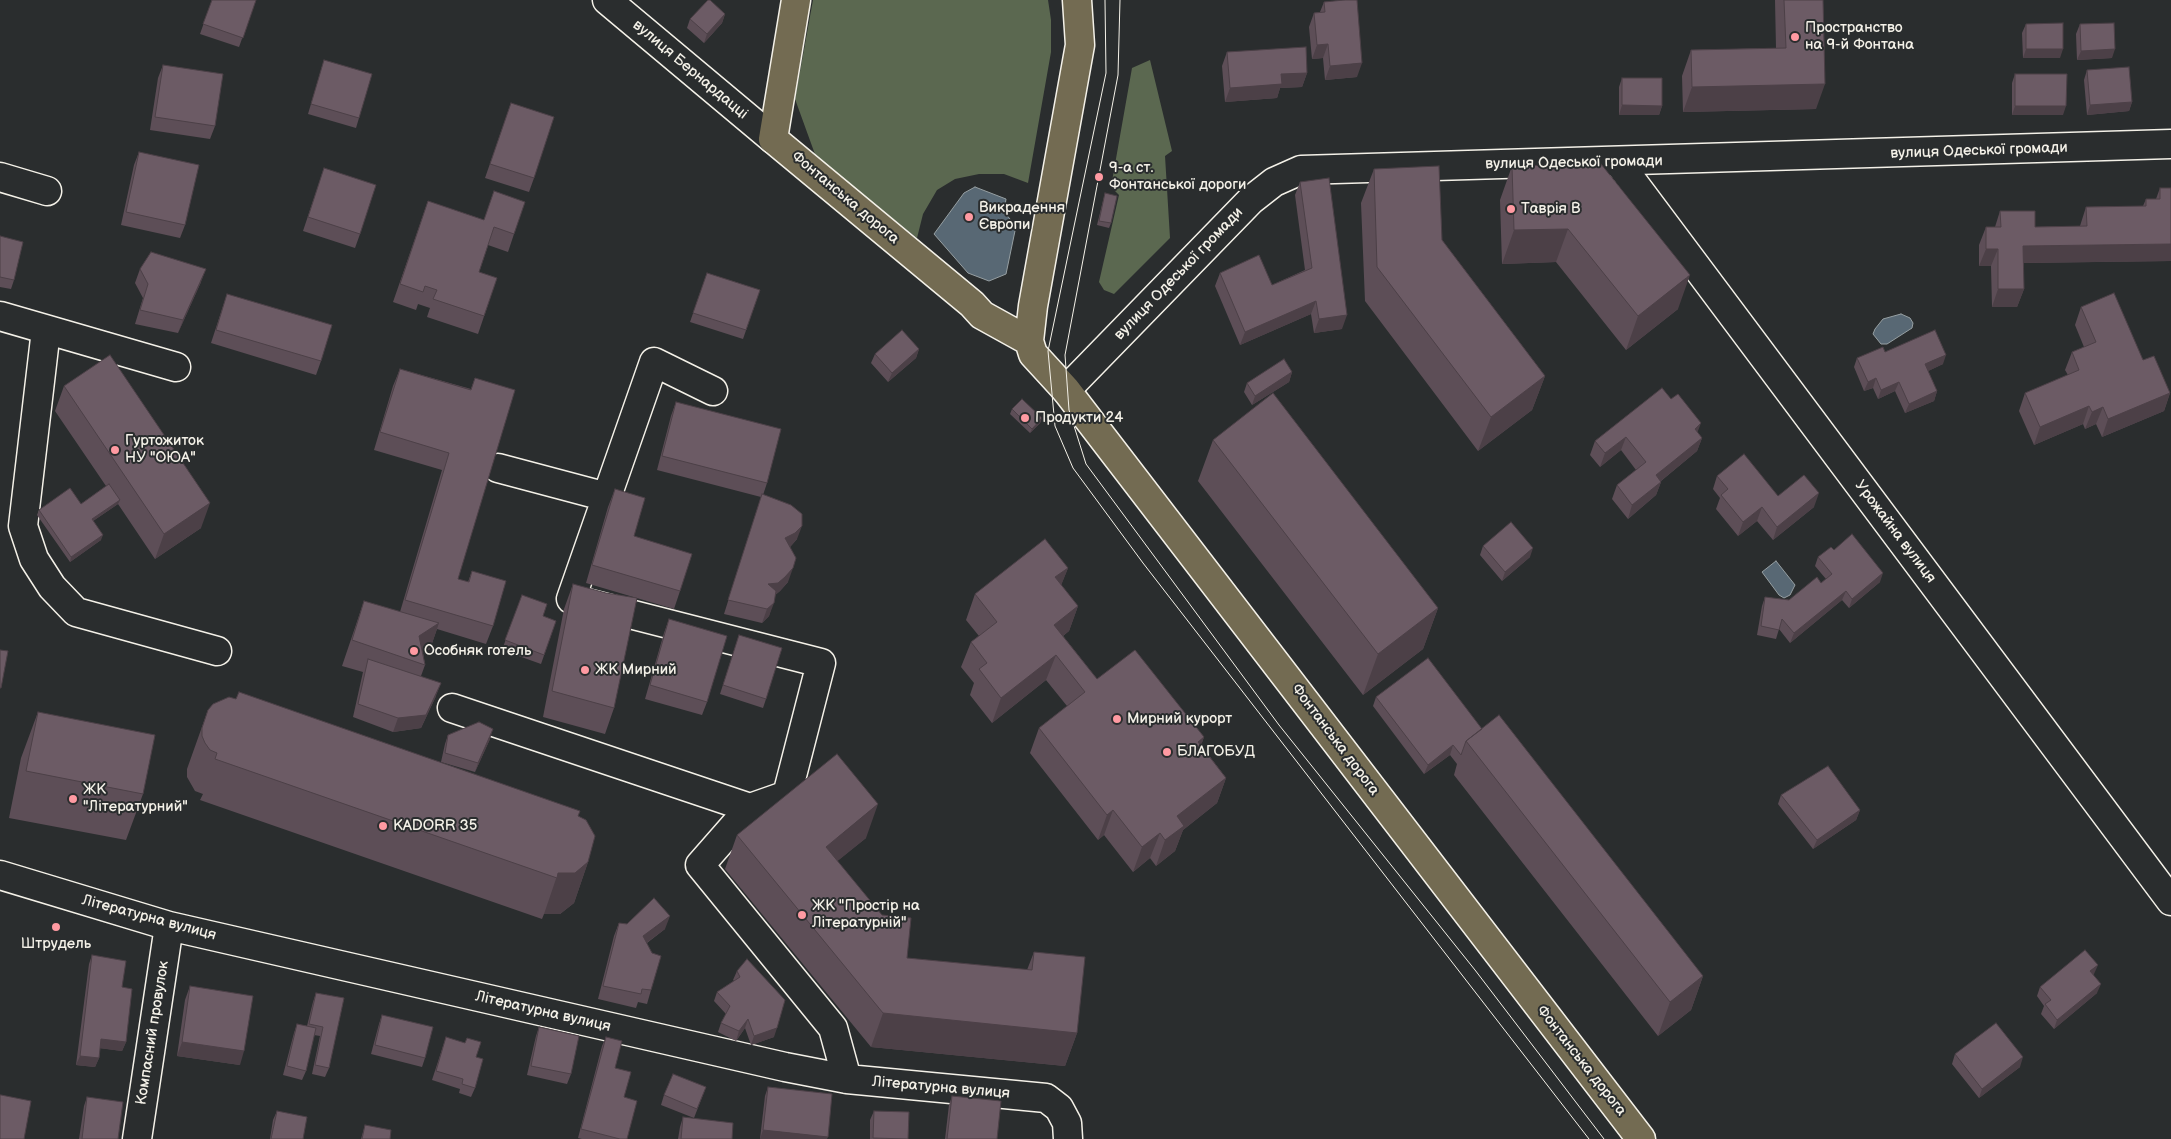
<!DOCTYPE html>
<meta charset="utf-8">
<style>
body{margin:0}
canvas{display:block;background:#2a2d2e}
</style>
<canvas width="2171" height="1139"></canvas>
<script>
const c = document.querySelector('canvas').getContext('2d');
c.lineJoin = 'round';
function fill(path, color) { c.fillStyle = color; c.fill(path, 'evenodd'); }
const poly = rows => new Path2D(rows.map(r => 'M' + r).join(''));
function strokePath(path, color, width, dash) { c.strokeStyle = color; c.lineWidth = width; c.lineCap = dash ? 'butt' : 'round'; c.setLineDash(dash || []); c.stroke(path); }
function write(font, color, halo, rows, align = 'center') {
  c.font = font + ' "Balsamiq Sans",sans-serif'; c.lineWidth = 4; c.setLineDash([]); c.textBaseline = 'middle'; c.strokeStyle = halo; c.fillStyle = color; for (const [text, x, y, turn = 0] of rows) {
    c.save(); c.translate(x, y); c.rotate((+turn || 0) * Math.PI / 180); c.textAlign = isNaN(turn) ? turn : align; if (halo) c.strokeText(text, 0, 0); c.fillText(text, 0, 0); c.restore();
  }
}
const green = poly([
 [813,0,1048,0,1051,20,1051,52,1028,183,1004,174,979,174,955,179,937,190,923,214,917,238,816,157,795,99],
 [1150,60,1172,151,1165,156,1170,238,1114,294,1104,290,1099,282,1119,195,1111,187,1132,68]
]);
const water = poly([
 [975,187,1006,199,1004,212,1016,226,1006,274,989,281,968,273,934,234,964,193,975,187],
 [1901,314,1910,318,1913,323,1912,328,1887,344,1881,344,1873,334,1875,329,1883,319,1901,314],
 [1776,561,1795,585,1790,595,1784,598,1779,595,1762,572,1776,561]
]);
const minor = poly([
 [607,0,773,139],
 [1618,162,2171,901],
 [0,177,47,191],
 [0,316,176,367],
 [46,330,23,526,34,559,52,587,76,612,217,651],
 [1066,390,1251,200,1274,182,1301,170,2171,144],
 [713,391,654,362,571,599,821,663,787,795,750,808],
 [498,468,607,497],
 [452,708,750,808,700,865,833,1028,847,1079],
 [0,875,169,926,785,1067,847,1079,1046,1098,1059,1108,1067,1123,1068,1139],
 [137,1139,169,926]
]);
const major = poly([
 [796,0,773,139,972,304,982,315,1029,341],
 [1077,0,1080,45,1033,306,1029,341,1033,354,1066,390,1641,1139]
]);
const tram = poly([
 [1105,0,1106,73,1048,351,1055,426,1073,468,1143,563,1589,1139],
 [1120,0,1118,75,1065,355,1069,410,1086,464,1279,725,1475,970,1604,1139]
]);
const wall = poly([
 [212,0,256,0,239,47,200,34],
 [1775,0,1823,0,1816,109,1683,112,1682,76,1691,50,1776,48],
 [1324,2,1357,77,1325,80,1323,58,1312,59,1309,27,1314,13,1320,12],
 [725,14,722,23,704,43,687,28,690,19],
 [2026,24,2060,58,2023,58,2022,33],
 [2080,24,2112,58,2077,60,2076,34],
 [1227,52,1307,73,1302,87,1280,88,1277,98,1225,102,1222,66],
 [324,60,359,118,356,128,308,114],
 [163,65,215,126,210,139,150,130,158,78],
 [2087,70,2132,102,2129,111,2087,115,2084,80],
 [2015,74,2063,115,2012,115,2012,83],
 [1622,78,1662,106,1659,115,1619,115,1619,87],
 [511,103,534,178,529,192,485,178],
 [139,152,185,225,180,238,121,225,134,165],
 [1512,166,1678,309,1626,350,1556,262,1502,264,1500,200],
 [324,168,360,234,355,248,303,231],
 [1374,169,1442,240,1545,376,1532,410,1478,451,1365,301,1361,203],
 [1300,182,1342,329,1314,333,1311,314,1240,345,1215,286,1220,273,1272,285,1305,270,1295,195],
 [2160,188,2171,188,2171,261,2023,263,2024,289,2017,307,1992,307,1991,266,1979,266,1979,245,1986,227,1995,227,2000,211,2035,227,2080,226,2086,207,2143,206,2146,199,2156,199],
 [494,191,514,234,508,252,488,245,479,272,497,278,478,334,427,317,430,308,418,304,416,310,393,302,428,201,484,220],
 [1105,193,1111,223,1109,228,1097,225],
 [0,236,14,280,11,289,0,287],
 [140,269,201,282,178,333,135,324,143,298,135,283],
 [707,273,760,290,743,339,690,322],
 [227,294,321,361,316,375,211,343],
 [2081,307,2143,360,2170,393,2164,411,2102,437,2096,424,2085,429,2083,424,2034,445,2019,411,2025,393,2068,375,2065,370,2072,352,2084,347,2075,325],
 [919,349,916,358,888,382,871,363,875,354],
 [1885,352,1943,364,1928,371,1937,391,1934,401,1905,413,1895,391,1878,399,1873,388,1864,391,1854,367,1857,358],
 [400,369,471,389,475,378,458,579,468,582,472,571,493,626,486,644,437,629,430,649,423,653,425,665,421,676,436,696,421,728,393,732,353,717,363,672,342,666,364,601,400,612,442,470,374,450,393,386],
 [1292,372,1289,382,1252,405,1244,392,1247,383],
 [64,386,201,528,155,559,118,504,93,521,101,540,70,562,37,515,39,510,81,504,106,486,55,411],
 [1662,388,1702,438,1697,451,1661,481,1661,482,1656,495,1628,519,1612,499,1617,485,1636,470,1621,450,1600,467,1590,455,1595,441],
 [676,402,767,483,763,495,797,539,790,547,788,582,780,591,775,595,769,616,762,623,724,614,761,497,657,470,671,416],
 [1012,409,1042,418,1040,423,1030,433,1010,414],
 [1213,440,1438,608,1423,649,1363,695,1198,481],
 [1717,476,1778,496,1814,507,1773,540,1757,521,1738,536,1716,509,1720,498,1713,489],
 [615,489,634,536,680,591,674,609,586,583,608,507],
 [1483,546,1530,557,1502,581,1480,555],
 [1834,550,1880,582,1849,608,1842,600,1790,643,1779,629,1776,639,1757,635,1762,606,1765,597,1789,600,1821,583,1826,579,1815,566,1818,557],
 [1068,568,1061,585,1078,606,1069,631,1063,636,1097,679,1204,737,1201,745,1226,778,1217,803,1183,830,1175,851,1156,866,1150,858,1133,872,1104,835,1098,840,1030,753,1039,728,1067,706,1046,680,992,723,970,695,974,683,961,667,971,642,979,636,966,620,975,594],
 [573,584,614,708,605,734,543,717,564,609],
 [522,595,543,616,556,621,541,664,502,650],
 [669,619,707,702,702,715,645,699,664,633],
 [739,635,766,699,763,708,720,694],
 [1376,697,1482,729,1703,976,1691,1010,1658,1036,1454,775,1457,764,1450,755,1424,774,1373,706],
 [208,710,578,816,588,862,574,903,560,914,544,914,542,919,200,800,203,794,195,791,187,777,187,769],
 [38,712,143,794,126,840,9,818,21,758],
 [448,735,490,739,475,772,441,762,445,744],
 [1781,795,1860,810,1856,820,1813,849,1778,804],
 [737,835,866,838,837,861,907,958,1027,970,1034,952,1077,1033,1065,1066,871,1047,725,869],
 [619,923,665,929,647,943,651,990,647,1004,638,1002,636,1008,598,999,614,936],
 [92,955,122,987,126,1042,122,1051,100,1048,99,1058,95,1067,76,1065,89,964],
 [737,971,774,1037,751,1045,745,1028,736,1041,718,1032,721,1023,726,1014,714,1001,717,992,734,981,733,980],
 [2094,974,2093,975,2097,993,2054,1029,2041,1014,2044,1006,2037,996,2040,987],
 [190,986,240,1065,177,1056,185,1000],
 [316,993,344,998,329,1068,325,1077,312,1074,320,1036,314,1035,306,1071,302,1080,283,1075,294,1033,297,1024,307,1026,313,1002],
 [382,1015,425,1058,422,1067,371,1054,379,1024],
 [539,1027,571,1074,567,1084,527,1075,536,1036],
 [446,1037,476,1057,475,1088,471,1097,459,1093,460,1089,432,1080],
 [606,1037,624,1097,627,1139,582,1139,578,1138,602,1046],
 [1955,1054,2020,1067,1979,1098,1952,1064],
 [706,1087,694,1118,661,1105,664,1095],
 [768,1087,832,1094,760,1139,765,1096],
 [952,1096,997,1139,945,1139,949,1105],
 [87,1097,118,1139,79,1139,84,1106],
 [277,1111,303,1139,270,1139,273,1120],
 [874,1111,908,1139,870,1139,870,1120],
 [683,1117,732,1139,678,1139,680,1127],
 [365,1125,390,1139,361,1139]
]);
const shadedWall = poly([
 [725,14,722,23,704,43,707,34],
 [1328,44,1323,58,1312,59,1317,45],
 [2026,49,2063,49,2060,58,2023,58],
 [2115,49,2112,58,2077,60,2081,51],
 [1362,63,1357,77,1325,80,1330,66],
 [1307,73,1302,87,1280,88,1277,98,1225,102,1230,88,1281,74],
 [1825,84,1816,109,1683,112,1692,87],
 [2132,102,2129,111,2087,115,2090,105],
 [1622,105,1662,106,1659,115,1619,115],
 [2015,106,2066,106,2063,115,2012,115],
 [1568,229,1556,262,1502,264,1514,230],
 [2171,244,2171,261,2017,263,2023,246],
 [1986,249,1998,249,1991,266,1979,266],
 [206,269,201,282,178,333,183,320],
 [1690,275,1678,309,1626,350,1638,316],
 [1998,289,2024,289,2017,307,1992,307],
 [1316,301,1311,314,1240,345,1245,332],
 [1347,315,1342,329,1314,333,1319,319],
 [919,349,916,358,888,382,892,373],
 [1946,355,1943,364,1922,374,1925,364],
 [1292,372,1289,382,1252,405,1255,396],
 [1545,376,1532,410,1478,451,1491,417],
 [1876,378,1873,388,1864,391,1868,382],
 [1899,382,1895,391,1878,399,1881,390],
 [1937,391,1934,401,1905,413,1909,404],
 [2170,393,2164,411,2102,437,2108,419],
 [2089,406,2083,424,2034,445,2040,427],
 [2103,407,2096,424,2085,429,2092,412],
 [1042,418,1040,423,1030,433,1032,429],
 [1701,423,1696,436,1695,429],
 [1626,437,1621,450,1600,467,1605,453],
 [1702,438,1697,451,1651,489,1656,475],
 [1661,482,1656,495,1628,519,1632,505],
 [1819,493,1814,507,1773,540,1777,527],
 [120,500,118,504,90,523,92,519],
 [210,503,201,528,155,559,164,534],
 [1762,507,1757,521,1738,536,1743,522],
 [802,526,797,539,790,547,781,551,785,538],
 [103,535,101,540,70,562,71,557],
 [1533,548,1530,557,1502,581,1505,572],
 [793,568,788,582,780,591,773,597,768,584],
 [1068,568,1058,593,1055,577],
 [1883,573,1880,582,1849,608,1852,599],
 [1846,591,1842,600,1790,643,1794,633],
 [774,603,769,616,762,623,767,609],
 [1078,606,1069,631,1045,650,1054,625],
 [1438,608,1423,649,1363,695,1378,654],
 [439,623,430,649,412,660,419,636],
 [1056,655,1046,680,992,723,1001,698],
 [441,683,436,696,421,728,393,732,398,718],
 [493,729,490,739,475,772,478,763],
 [1204,737,1195,762,1198,742],
 [1453,745,1450,755,1424,774,1428,765],
 [1226,778,1217,803,1183,830,1175,851,1156,866,1165,840,1177,816],
 [878,804,866,838,813,881,826,847],
 [1113,810,1104,835,1098,840,1107,815],
 [1860,810,1856,820,1813,849,1817,840],
 [1160,833,1150,858,1133,872,1142,847],
 [588,862,574,903,560,914,544,914,558,873],
 [670,916,665,929,638,949,643,936],
 [2098,965,2094,974,2087,981,2090,971],
 [1703,976,1691,1010,1658,1036,1670,1002],
 [2101,984,2097,993,2054,1029,2057,1020],
 [883,1013,1077,1033,1065,1066,871,1047],
 [748,1019,745,1028,736,1041,739,1031],
 [777,1028,774,1037,751,1045,754,1036],
 [101,1039,126,1042,122,1051,98,1048],
 [182,1042,244,1051,240,1065,177,1056],
 [80,1056,99,1058,95,1067,76,1065],
 [2023,1057,2020,1067,1979,1098,1982,1089],
 [763,1130,828,1137,827,1139,760,1139]
]);
const building = poly([
 [212,0,256,0,243,38,203,24,212,0],
 [708,0,710,0,725,14,707,34,690,19,708,0],
 [1344,0,1357,0,1362,63,1330,66,1328,44,1317,45,1314,13,1325,12,1324,2,1344,0],
 [1784,0,1823,0,1825,84,1692,87,1691,50,1786,48,1784,0],
 [2063,23,2063,49,2026,49,2026,24,2063,23],
 [2114,23,2115,49,2081,51,2080,24,2114,23],
 [1306,47,1307,73,1281,74,1282,84,1230,88,1227,52,1306,47],
 [324,60,372,74,359,118,311,104,324,60],
 [163,65,223,74,215,126,155,117,163,65],
 [2129,67,2132,102,2090,105,2087,70,2129,67],
 [2015,74,2067,74,2066,106,2015,106,2015,74],
 [1622,78,1662,78,1662,106,1622,105,1622,78],
 [511,103,554,117,534,178,490,164,511,103],
 [139,152,199,165,185,225,126,212,139,152],
 [1601,164,1690,275,1638,316,1568,229,1514,230,1512,166,1601,164],
 [1439,166,1442,240,1545,376,1491,417,1377,267,1374,169,1439,166],
 [324,168,376,185,360,234,308,217,324,168],
 [1329,178,1347,315,1319,319,1316,301,1245,332,1220,273,1259,255,1272,285,1312,268,1300,182,1329,178],
 [2160,188,2171,188,2171,244,2023,246,2024,289,1998,289,1998,249,1986,249,1986,227,2001,227,2000,211,2035,211,2035,227,2087,226,2086,207,2146,206,2146,199,2160,199,2160,188],
 [494,191,525,202,514,234,494,227,479,272,497,278,484,316,433,299,437,290,425,286,423,292,400,284,428,201,484,220,494,191],
 [1105,193,1117,196,1111,223,1099,221,1105,193],
 [0,236,23,242,14,280,0,277,0,236],
 [151,252,206,269,183,320,140,310,148,284,140,269,151,252],
 [707,273,760,290,746,330,693,313,707,273],
 [2114,293,2143,360,2154,356,2170,393,2108,419,2103,407,2092,412,2089,406,2040,427,2025,393,2079,370,2072,352,2096,342,2081,307,2114,293],
 [227,294,332,325,321,361,216,330,227,294],
 [902,330,919,349,892,373,875,354,902,330],
 [1935,330,1946,355,1925,364,1937,391,1909,404,1899,382,1881,390,1876,378,1868,382,1857,358,1883,347,1885,352,1935,330],
 [110,355,210,503,164,534,64,386,110,355],
 [1284,359,1292,372,1255,396,1247,383,1284,359],
 [400,369,471,390,475,378,515,390,458,579,469,582,472,571,506,581,493,626,405,600,449,453,380,432,400,369],
 [1662,388,1671,399,1678,394,1701,423,1695,429,1702,438,1656,475,1661,482,1632,505,1617,485,1646,462,1626,437,1605,453,1595,441,1662,388],
 [1273,393,1438,608,1378,654,1213,440,1273,393],
 [1022,399,1042,418,1032,429,1012,409,1022,399],
 [676,402,781,429,767,483,662,456,676,402],
 [1744,454,1778,496,1804,475,1819,493,1777,527,1762,507,1743,522,1721,495,1728,489,1717,476,1744,454],
 [109,484,120,500,92,519,103,535,71,557,39,510,70,488,81,504,109,484],
 [615,489,645,498,634,536,692,554,680,591,592,565,615,489],
 [762,494,791,505,802,514,802,526,795,533,785,538,796,558,793,568,785,577,778,583,768,584,776,591,774,603,767,609,728,600,762,494],
 [1511,522,1533,548,1505,572,1483,546,1511,522],
 [1852,534,1883,573,1852,599,1846,591,1794,633,1782,619,1779,630,1761,626,1765,597,1789,600,1817,577,1821,583,1832,574,1818,557,1831,547,1834,550,1852,534],
 [1045,539,1068,568,1055,577,1078,606,1054,625,1097,679,1135,650,1204,737,1198,742,1226,778,1177,816,1184,826,1165,840,1160,833,1142,847,1113,810,1107,815,1039,728,1085,692,1056,655,1001,698,979,669,987,663,971,642,997,622,975,594,1045,539],
 [573,584,606,593,637,598,614,708,552,691,573,584],
 [522,595,547,604,543,616,556,621,544,655,505,640,522,595],
 [364,601,439,623,419,636,425,665,352,640,364,601],
 [669,619,727,636,707,702,650,685,669,619],
 [739,635,782,648,766,699,723,685,739,635],
 [0,650,8,651,1,688,0,688,0,650],
 [1428,658,1482,729,1466,741,1461,755,1453,745,1428,765,1376,697,1428,658],
 [368,659,441,683,426,715,398,718,358,704,368,659],
 [239,692,580,811,578,816,586,820,595,836,588,862,575,873,558,873,557,878,215,759,217,753,210,750,205,743,202,736,202,728,208,710,213,704,229,697,236,699,239,692],
 [38,712,155,735,143,794,26,771,38,712],
 [1499,715,1703,976,1670,1002,1466,741,1499,715],
 [479,722,493,729,478,763,445,753,448,735,479,722],
 [837,754,878,804,826,847,882,915,911,918,907,958,1032,970,1034,952,1085,957,1077,1033,883,1013,737,835,837,754],
 [1828,766,1860,810,1817,840,1781,795,1828,766],
 [654,898,670,916,643,936,652,953,661,956,651,990,642,989,641,994,603,986,619,923,627,924,654,898],
 [2085,950,2098,965,2090,971,2101,984,2057,1020,2045,1004,2051,1000,2040,987,2085,950],
 [92,955,126,961,122,987,132,989,126,1042,101,1039,99,1058,80,1056,92,955],
 [747,959,785,1000,777,1028,754,1036,748,1019,739,1031,721,1023,730,1006,717,992,740,977,737,971,747,959],
 [190,986,253,996,244,1051,182,1042,190,986],
 [316,993,344,998,329,1068,315,1065,323,1027,309,1024,316,993],
 [382,1015,433,1027,425,1058,375,1045,382,1015],
 [1996,1023,2023,1057,1982,1089,1955,1054,1996,1023],
 [297,1024,316,1028,306,1071,287,1066,297,1024],
 [539,1027,579,1036,571,1074,531,1066,539,1027],
 [446,1037,465,1043,467,1038,481,1042,476,1057,483,1059,475,1088,462,1084,463,1079,436,1071,446,1037],
 [606,1037,622,1041,615,1068,631,1072,624,1097,637,1101,627,1139,620,1139,581,1129,606,1037],
 [673,1074,706,1087,697,1109,664,1095,673,1074],
 [768,1087,832,1094,828,1137,763,1130,768,1087],
 [0,1095,1,1095,31,1101,24,1139,0,1139,0,1095],
 [952,1096,1001,1101,997,1139,947,1139,952,1096],
 [87,1097,123,1102,118,1139,82,1139,87,1097],
 [277,1111,307,1117,303,1139,271,1139,277,1111],
 [874,1111,909,1112,908,1139,873,1138,874,1111],
 [683,1117,733,1123,732,1139,681,1139,683,1117],
 [365,1125,391,1130,390,1139,362,1139,365,1125]
]);
const markers = [
 [1795,37,5,"#ff9aa2"],
 [1099,177,5,"#ff9aa2"],
 [1511,209,5,"#ff9aa2"],
 [969,217,5,"#ff9aa2"],
 [1025,418,5,"#ff9aa2"],
 [115,450,5,"#ff9aa2"],
 [414,651,5,"#ff9aa2"],
 [585,670,5,"#ff9aa2"],
 [1117,719,5,"#ff9aa2"],
 [1167,752,5,"#ff9aa2"],
 [73,799,5,"#ff9aa2"],
 [383,826,5,"#ff9aa2"],
 [802,915,5,"#ff9aa2"],
 [56,927,5,"#ff9aa2"]
];
const poiNames = [
 ["Пространство",1805,28],
 ["на 9-й Фонтана",1805,45],
 ["9-а ст.",1109,168],
 ["Фонтанської дороги",1109,185],
 ["Викрадення",979,208],
 ["Європи",979,225],
 ["Таврія В",1521,209],
 ["Продукти 24",1035,418],
 ["Гуртожиток",125,441],
 ["НУ \"ОЮА\"",125,458],
 ["Особняк готель",424,651],
 ["ЖК Мирний",595,670],
 ["Мирний курорт",1127,719],
 ["БЛАГОБУД",1177,752],
 ["ЖК",83,790],
 ["\"Літературний\"",83,807],
 ["KADORR 35",393,826],
 ["ЖК \"Простір на",812,906],
 ["Літературній\"",812,923],
 ["Штрудель",56,944,"center"]
];
const streetNames = [
 ["вулиця Бернардацці",690,70,40],
 ["вулиця Одеської громади",1979,151,-2],
 ["вулиця Одеської громади",1574,163,-1],
 ["Фонтанська дорога",845,198,40],
 ["вулиця Одеської громади",1179,274,-46],
 ["Урожайна вулиця",1895,532,53],
 ["Фонтанська дорога",1335,740,53],
 ["Літературна вулиця",149,918,15],
 ["Літературна вулиця",543,1012,13],
 ["Компасний провулок",153,1033,-81],
 ["Фонтанська дорога",1581,1061,52],
 ["Літературна вулиця",941,1088,5]
];
fill(green, '#5b6850');
fill(water, '#586874');
strokePath(water, '#969fa2', 1);
strokePath(minor, '#f4f1e8', 31);
strokePath(major, '#f4f1e8', 31);
strokePath(minor, '#2a2d2e', 28);
strokePath(major, '#736b52', 28);
strokePath(tram, '#f4f1e8', 1);
fill(wall, '#5d4e57');
fill(shadedWall, '#4c4047');
fill(building, '#6c5b65');
strokePath(building, '#4c4047', 1);
for (const [x, y, r, color] of markers) { const dot = new Path2D(); dot.arc(x, y, r, 0, 2 * Math.PI); c.fillStyle = color; c.fill(dot); strokePath(dot, '#2a2d2e', 2); }
write('15px', '#f4f1e8', '#2a2d2e', poiNames, 'left');
write('15px', '#f4f1e8', '#2a2d2e', streetNames);
</script>
